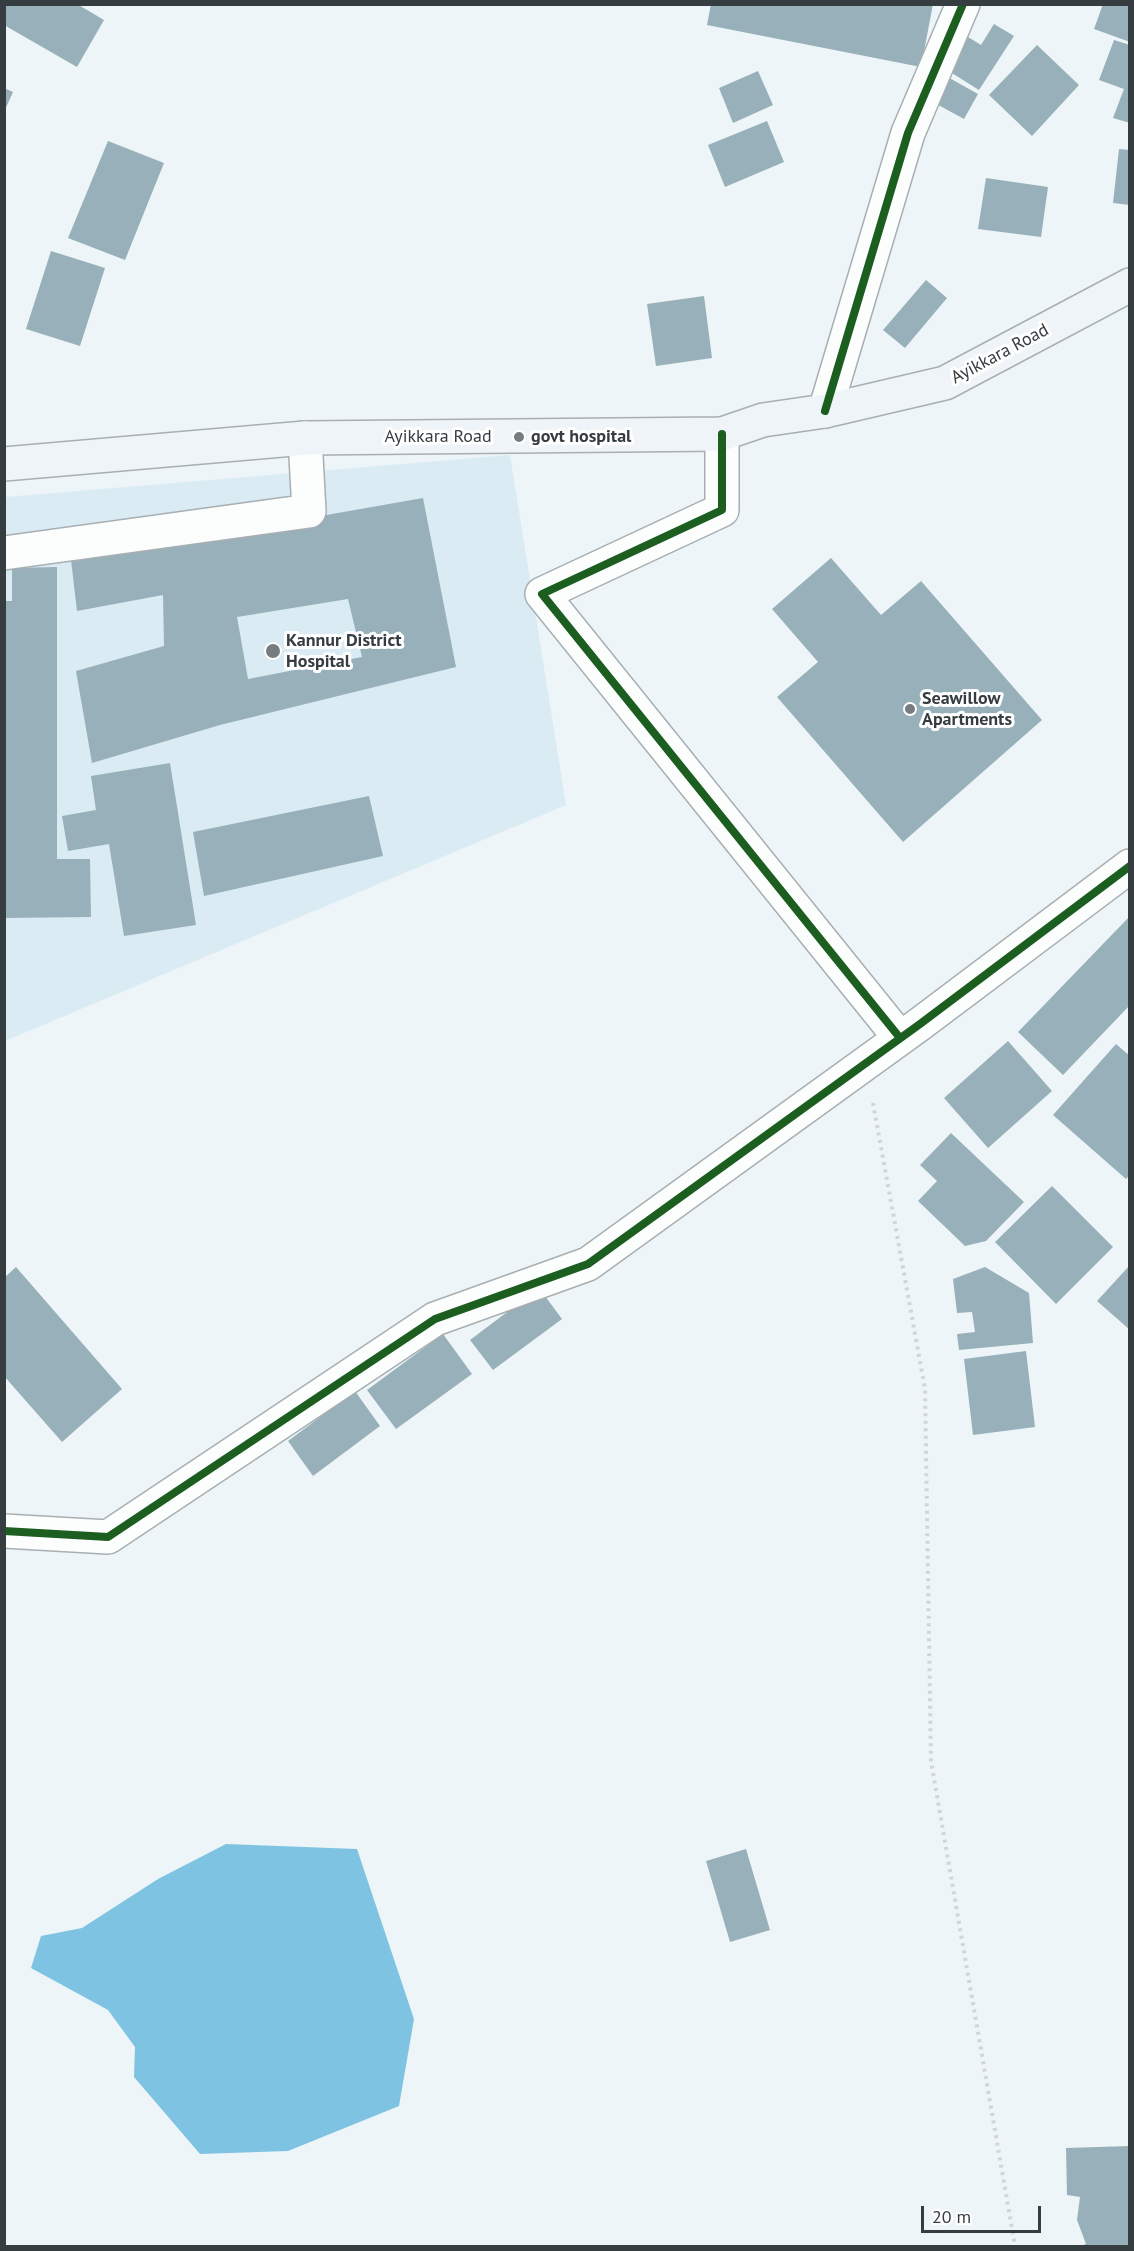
<!DOCTYPE html>
<style>
body{margin:0}
#map{position:relative;width:1134px;height:2251px;overflow:hidden;background:#edf5f8;font-family:"PT Sans",sans-serif}
canvas{display:block}
.frame{position:absolute;inset:0;border:6px solid #363d41;pointer-events:none}
.scale{position:absolute;left:921px;top:2206px;width:120px;height:27px;box-sizing:border-box;border:3px solid #363d41;border-top:0;padding-left:8px;font-size:18px;line-height:21px;white-space:nowrap;color:#363d41;-webkit-text-stroke:4px #fff;paint-order:stroke}
</style>
<div id="map">
<canvas width="1134" height="2251"></canvas>
<div class="frame"></div>
<div class="scale">20 m</div>
</div>
<script>
const c = document.querySelector('canvas').getContext('2d');
c.lineJoin = 'round';
function fill(path, color) { c.fillStyle = color; c.fill(path, 'evenodd'); }
const poly = rows => new Path2D(rows.map(r => 'M' + r).join(''));
function strokePath(path, color, width, dash) { c.strokeStyle = color; c.lineWidth = width; c.lineCap = dash ? 'butt' : 'round'; c.setLineDash(dash || []); c.stroke(path); }
function write(font, color, halo, rows, align = 'center') {
  c.font = font + ' "PT Sans",sans-serif'; c.lineWidth = 6; c.setLineDash([]); c.textBaseline = 'middle'; c.strokeStyle = halo; c.fillStyle = color; for (const [text, x, y, turn = 0] of rows) {
    c.save(); c.translate(x, y); c.rotate((+turn || 0) * Math.PI / 180); c.textAlign = isNaN(turn) ? turn : align; if (halo) c.strokeText(text, 0, 0); c.fillText(text, 0, 0); c.restore();
  }
}
const built = poly([
 [510,455,566,805,5,1041,5,497]
]);
const water = poly([
 [226,1844,357,1849,414,2019,399,2106,288,2151,200,2154,134,2077,135,2047,108,2010,31,1968,41,1936,82,1928,158,1879]
]);
const building = poly([
 [4,4,77,4,104,20,77,67,4,25],
 [711,4,933,4,921,67,707,25],
 [1103,4,1130,4,1130,42,1094,29],
 [994,24,1014,36,979,90,939,65,960,32,981,45],
 [1114,40,1130,45,1130,123,1113,118,1124,89,1099,80],
 [1037,45,1079,85,1032,136,989,95],
 [758,71,773,105,733,123,719,88],
 [944,75,978,94,964,119,931,101],
 [4,88,13,92,4,112],
 [767,121,784,162,725,187,708,145],
 [108,141,164,163,125,260,68,238],
 [1119,149,1130,150,1130,205,1113,203],
 [986,178,1048,187,1041,237,978,229],
 [51,251,105,268,80,346,26,329],
 [926,280,947,298,905,348,883,330],
 [704,296,712,358,656,366,647,304],
 [423,498,456,667,220,725,92,763,76,671,164,646,163,595,77,611,71,560],
 [348,599,362,657,248,679,237,617],
 [831,558,881,615,921,581,1042,720,903,842,777,697,818,662,772,609],
 [57,567,57,859,90,859,91,917,4,918,4,601,12,601,12,568],
 [170,763,196,925,124,936,109,844,68,851,62,816,96,810,91,776],
 [369,796,383,856,204,896,193,832],
 [1130,916,1130,1005,1063,1075,1018,1032],
 [1008,1041,1052,1091,988,1148,944,1098],
 [1116,1044,1130,1056,1130,1175,1126,1179,1053,1115],
 [951,1133,1024,1202,986,1241,965,1246,918,1201,937,1181,920,1165],
 [1052,1186,1113,1247,1056,1304,995,1242],
 [1130,1265,1130,1330,1097,1301],
 [16,1267,122,1389,62,1442,4,1376,4,1278],
 [985,1267,1029,1293,1033,1343,959,1350,957,1334,975,1332,972,1312,957,1313,953,1279],
 [539,1288,562,1319,493,1370,470,1340],
 [443,1334,472,1374,396,1429,367,1390],
 [1026,1351,1035,1427,973,1435,964,1359],
 [355,1391,380,1426,313,1476,288,1441],
 [746,1849,770,1930,730,1942,706,1861],
 [1130,2146,1130,2246,1080,2246,1086,2244,1077,2220,1080,2197,1067,2195,1066,2148]
]);
const path = poly([
 [873,1103,925,1389,931,1761,1015,2246]
]);
const street = poly([
 [825,411,908,133,963,4],
 [722,434,722,510,542,594,900,1038],
 [4,553,309,511,305,438],
 [4,1531,108,1537,435,1319,588,1264,920,1024,1130,866]
]);
const secondary = poly([
 [4,464,305,438,722,434,763,420,825,411,945,383,1130,285]
]);
const cycleway = poly([
 [825,411,908,133,963,4],
 [722,434,722,510,542,594,900,1038],
 [4,1531,108,1537,435,1319,588,1264,920,1024,1130,866]
]);
const markers = [
 [519,437,6,"#767d81"],
 [273,651,8,"#767d81"],
 [910,709,6,"#767d81"]
];
const streetNames = [
 ["Ayikkara Road",1000,354,-28],
 ["Ayikkara Road",438,437]
];
const poiNames = [
 ["govt hospital",531,437],
 ["Kannur District",286,641],
 ["Hospital",286,662],
 ["Seawillow",922,699],
 ["Apartments",922,720]
];
fill(built, '#daebf4');
fill(water, '#7ec4e2');
fill(building, '#98b0b9');
strokePath(street, '#a8afb2', 36);
strokePath(secondary, '#a8afb2', 36);
strokePath(path, '#d2d5d7', 4, [3, 4.5]);
strokePath(street, '#fcfefe', 33);
strokePath(secondary, '#eef4f7', 33);
strokePath(cycleway, '#1b5e20', 8);
for (const [x, y, r, color] of markers) { const dot = new Path2D(); dot.arc(x, y, r, 0, 2 * Math.PI); c.fillStyle = color; c.fill(dot); strokePath(dot, '#fff', 2); }
write('18px', '#363d41', '#fff', streetNames);
write('bold 18px', '#363d41', '#fff', poiNames, 'left');
</script>
